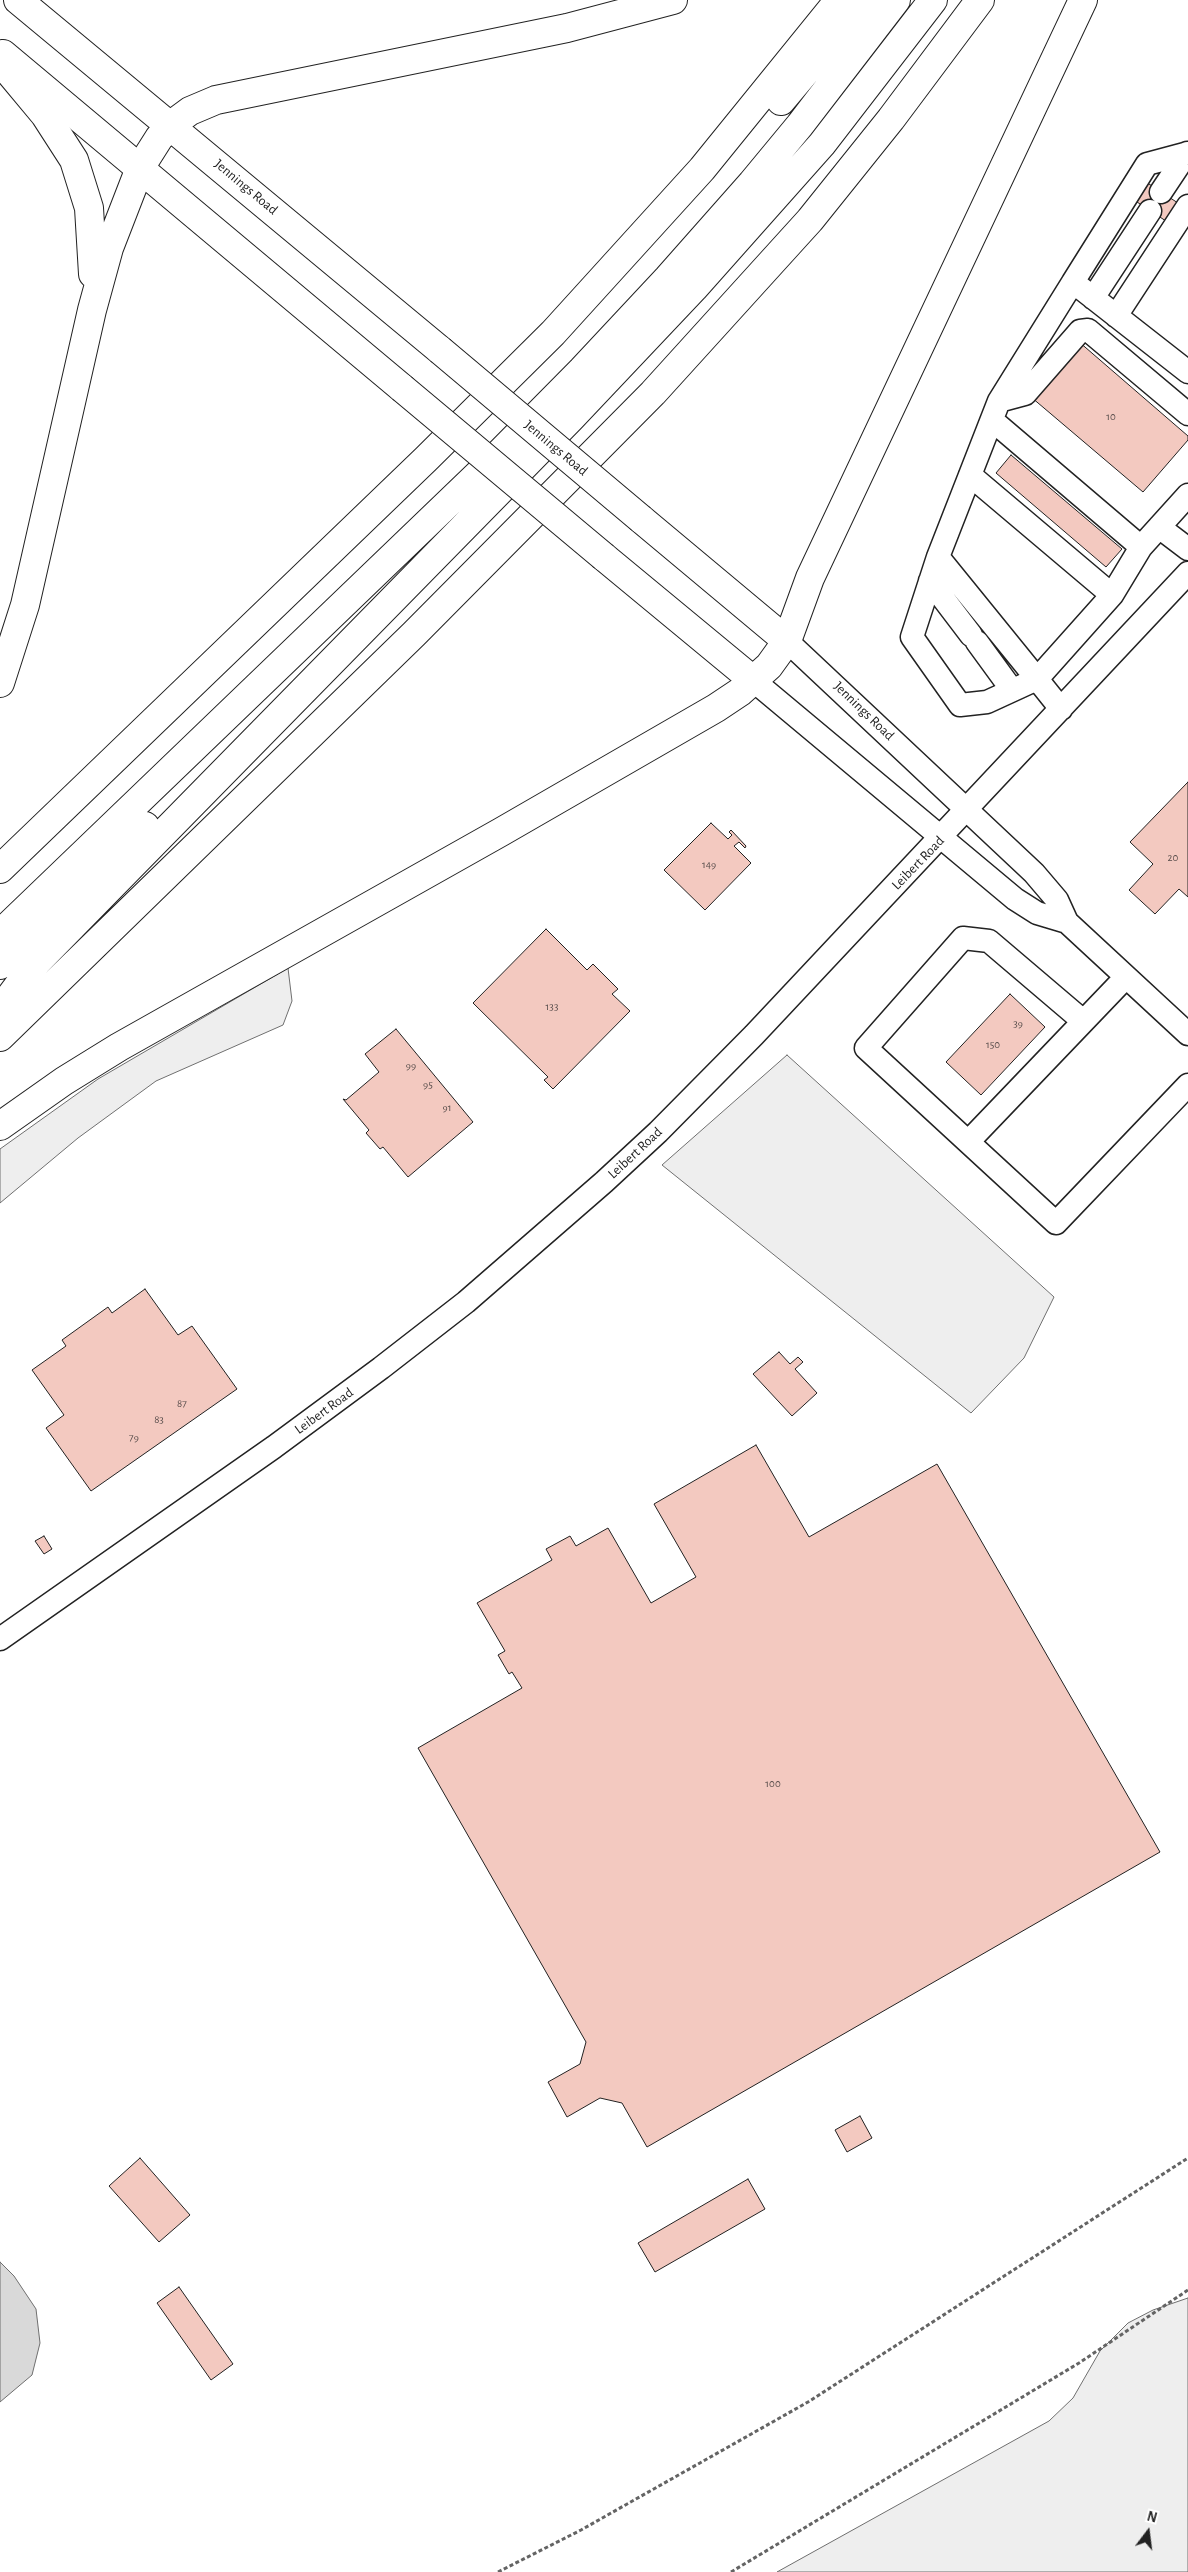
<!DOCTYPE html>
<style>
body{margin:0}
#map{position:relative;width:1188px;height:2572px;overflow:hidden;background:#fff;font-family:"Alegreya Sans",sans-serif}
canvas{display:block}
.north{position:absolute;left:1123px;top:2507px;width:50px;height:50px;-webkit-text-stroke:4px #fff;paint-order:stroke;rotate:15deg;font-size:14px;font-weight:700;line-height:20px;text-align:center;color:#222}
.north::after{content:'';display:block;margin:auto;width:18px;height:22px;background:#222;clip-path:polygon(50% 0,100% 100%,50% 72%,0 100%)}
</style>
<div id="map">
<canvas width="1188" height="2572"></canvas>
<div class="north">N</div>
</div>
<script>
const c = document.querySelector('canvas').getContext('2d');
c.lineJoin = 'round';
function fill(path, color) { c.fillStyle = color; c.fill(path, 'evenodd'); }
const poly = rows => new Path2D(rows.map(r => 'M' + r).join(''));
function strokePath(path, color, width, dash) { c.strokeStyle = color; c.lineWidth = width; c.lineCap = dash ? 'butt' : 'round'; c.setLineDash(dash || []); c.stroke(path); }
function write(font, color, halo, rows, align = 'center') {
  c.font = font + ' "Alegreya Sans",sans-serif'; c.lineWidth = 4; c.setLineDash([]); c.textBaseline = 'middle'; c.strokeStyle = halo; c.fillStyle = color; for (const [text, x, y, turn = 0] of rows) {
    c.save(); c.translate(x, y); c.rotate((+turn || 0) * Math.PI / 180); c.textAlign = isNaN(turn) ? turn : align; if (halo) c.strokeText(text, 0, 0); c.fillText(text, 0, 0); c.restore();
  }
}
const green = poly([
 [288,968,292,1001,283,1025,156,1081,78,1138,0,1203,0,1149,98,1079,288,968],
 [787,1055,1054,1297,1024,1358,971,1413,662,1165,787,1055],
 [1188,2298,1188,2572,777,2572,1049,2421,1073,2398,1100,2351,1128,2323,1153,2310,1188,2298]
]);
const water = poly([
 [0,2262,14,2276,36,2309,40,2343,32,2375,0,2402,0,2262]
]);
const building = poly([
 [1146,182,1181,205,1169,223,1134,200,1146,182],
 [1078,341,1188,436,1188,440,1143,492,1031,397,1078,341],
 [1011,455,1122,549,1106,567,996,473,1011,455],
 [1188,782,1188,897,1179,889,1155,914,1129,890,1153,864,1130,842,1188,782],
 [711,823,728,839,732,835,729,832,731,830,746,846,745,848,739,842,734,846,751,863,705,910,664,870,711,823],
 [546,929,587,970,593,964,618,989,612,994,630,1011,553,1089,544,1080,548,1077,473,1003,546,929],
 [1010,994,1045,1027,981,1095,946,1062,1010,994],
 [396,1029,473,1122,408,1177,383,1147,380,1149,366,1133,369,1130,343,1099,346,1100,379,1072,365,1054,396,1029],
 [145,1289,178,1335,192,1326,237,1389,91,1491,46,1428,64,1415,32,1370,66,1346,62,1340,108,1307,112,1313,145,1289],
 [779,1352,790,1364,798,1357,803,1362,795,1369,817,1393,792,1416,753,1374,779,1352],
 [756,1445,809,1537,937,1464,1160,1852,647,2147,622,2103,600,2098,567,2117,548,2082,580,2064,586,2042,418,1748,522,1688,512,1672,509,1674,498,1655,505,1651,477,1603,552,1560,546,1549,570,1536,576,1546,608,1528,651,1603,696,1577,654,1504,756,1445],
 [44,1536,52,1549,44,1554,35,1541,44,1536],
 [860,2116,872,2138,847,2152,835,2130,860,2116],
 [140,2158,190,2215,159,2242,109,2186,140,2158],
 [748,2179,765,2209,655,2272,638,2243,748,2179],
 [179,2287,233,2364,211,2380,157,2303,179,2287]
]);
const path = poly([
 [498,2572,581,2530,808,2402,1188,2158],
 [731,2572,1079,2363,1188,2290]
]);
const minor = poly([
 [1188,153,1147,164,1073,282,1188,372],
 [1161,192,1187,153],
 [1093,298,1150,211],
 [1116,316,1188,206],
 [999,401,1025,394,1080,331,1088,330,1188,414],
 [992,420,1141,547],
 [970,475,1112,595],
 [1159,527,1188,549],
 [938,557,1037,679,987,702,960,705,912,637,938,557,999,401,1073,282],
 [930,581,971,635],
 [787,641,1034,873,1057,900,1067,922,1188,1034],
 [977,642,1012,690],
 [754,681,1015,899,1037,913,1067,922],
 [1061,709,1037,679,1112,595,1141,547,1188,495],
 [1083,1021,989,941,963,938,866,1048,1056,1223,1188,1085],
 [969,1141,1126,977],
 [0,1639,274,1447,381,1368,466,1302,604,1182,658,1132,754,1035,1188,573]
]);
const major = poly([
 [18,0,440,350],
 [3,54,402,388],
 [641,519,787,641],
 [604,557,754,681]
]);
const highway = poly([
 [0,61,45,115,74,160,89,208,93,274],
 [781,101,866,0],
 [0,683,25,605,92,310,109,248,140,168,159,138,171,125,190,111,216,100,567,28,673,0],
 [0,869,426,459,553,333,702,169,839,0],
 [0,934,491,462,582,370,668,278,752,183,800,125,896,0],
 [0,965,145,826],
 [0,1010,33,966,571,418,694,288,822,144,933,0],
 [0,1037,414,634,653,393,810,220,891,119,980,0],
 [0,1126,64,1081,119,1047,501,832,716,708,740,692,769,666,787,641,810,578,1083,0]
]);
const majorBridge = poly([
 [440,350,641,519],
 [402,388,604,557]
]);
const numberNames = [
 ["10",1111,417],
 ["20",1173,858],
 ["149",709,865],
 ["133",552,1007],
 ["39",1018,1024],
 ["150",993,1045],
 ["99",411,1066],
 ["95",428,1085],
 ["91",447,1108],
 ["87",182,1404],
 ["83",159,1420],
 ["79",134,1438],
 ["100",773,1784]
];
const streetNames = [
 ["Jennings Road",246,187,40],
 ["Jennings Road",556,448,40],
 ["Jennings Road",864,711,44],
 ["Leibert Road",918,863,-46],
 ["Leibert Road",635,1153,-43],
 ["Leibert Road",324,1411,-36]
];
fill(green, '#eee');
strokePath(green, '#6f6f6f', 1);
fill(water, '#d9d9d9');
strokePath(water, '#6f6f6f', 1);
fill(building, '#f3c9c0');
strokePath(building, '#222', 1);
strokePath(minor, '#222', 25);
strokePath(major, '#222', 30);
strokePath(highway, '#222', 30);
strokePath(path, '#646464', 3, [4, 2.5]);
strokePath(minor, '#fff', 22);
strokePath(major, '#fff', 28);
strokePath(highway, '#fff', 28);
strokePath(majorBridge, '#222', 30, []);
strokePath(majorBridge, '#fff', 28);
write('11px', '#564c4a', null, numberNames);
write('14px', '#222', '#fff', streetNames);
</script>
